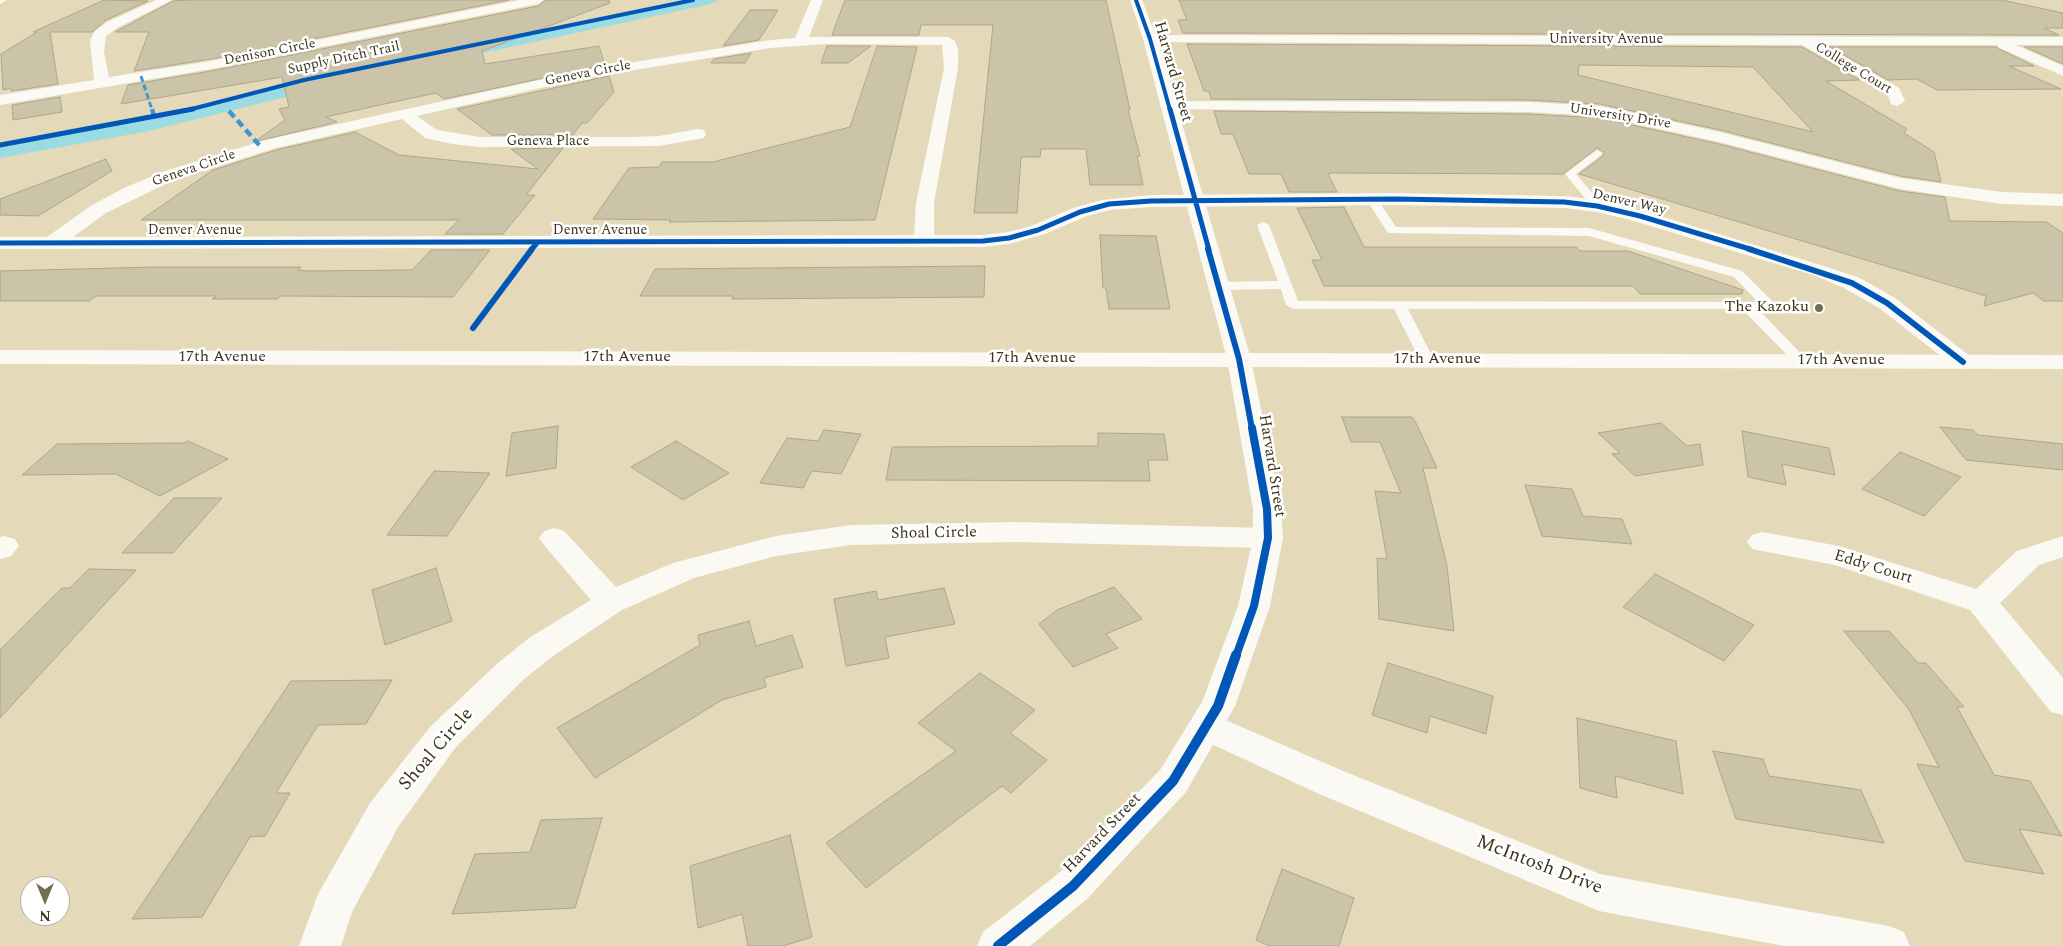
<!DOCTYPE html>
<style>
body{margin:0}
#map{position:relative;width:2063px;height:946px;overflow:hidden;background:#e4d9b8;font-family:Spectral,serif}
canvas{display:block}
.north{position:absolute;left:20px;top:876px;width:50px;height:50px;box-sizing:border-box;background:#fff;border:1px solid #b1aea4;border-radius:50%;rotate:180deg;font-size:14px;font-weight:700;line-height:20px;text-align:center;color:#3b341b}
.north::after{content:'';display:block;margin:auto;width:18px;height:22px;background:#766e52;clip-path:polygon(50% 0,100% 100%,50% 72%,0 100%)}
</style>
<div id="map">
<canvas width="2063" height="946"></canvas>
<div class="north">N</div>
</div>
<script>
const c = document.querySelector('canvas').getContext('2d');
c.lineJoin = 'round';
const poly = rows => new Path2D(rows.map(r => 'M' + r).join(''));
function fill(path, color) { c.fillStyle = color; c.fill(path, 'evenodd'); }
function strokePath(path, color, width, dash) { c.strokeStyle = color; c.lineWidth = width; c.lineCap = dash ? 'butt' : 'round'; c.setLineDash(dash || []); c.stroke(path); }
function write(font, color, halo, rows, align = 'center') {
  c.font = font + ' Spectral,serif'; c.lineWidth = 5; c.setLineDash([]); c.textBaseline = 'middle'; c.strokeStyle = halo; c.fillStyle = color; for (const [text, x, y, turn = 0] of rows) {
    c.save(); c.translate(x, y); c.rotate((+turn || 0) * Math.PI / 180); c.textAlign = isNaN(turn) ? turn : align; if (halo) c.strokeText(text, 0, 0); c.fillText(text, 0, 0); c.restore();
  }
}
const canal = poly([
 [690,0,718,0,711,4,454,59,448,58,446,54,448,50,454,49,690,0],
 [328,76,334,77,337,81,334,85,144,132,0,158,0,146,144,120,328,76]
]);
const building = poly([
 [104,0,148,1,106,20,92,32,50,32,58,84,11,91,11,88,3,90,1,54,37,32,33,32,104,0],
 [189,0,509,0,211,59,134,71,149,32,115,32,173,1,189,0],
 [546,0,609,0,610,3,482,51,485,64,599,46,605,65,444,99,436,93,375,106,326,117,337,122,254,142,285,120,279,109,289,107,282,77,121,104,128,85,211,71,538,6,546,0],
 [845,0,1106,0,1130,110,1128,110,1140,156,1137,156,1143,185,1090,185,1086,149,1041,149,1040,157,1021,157,1017,213,974,213,993,25,921,25,919,35,832,35,845,0],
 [1179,0,2002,0,2063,13,2063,28,2044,28,2059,35,1183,33,1178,20,1187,20,1179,0],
 [750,10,778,10,759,40,723,46,750,10],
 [1187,44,1802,47,1860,80,1826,81,1907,129,1904,133,1934,152,1941,182,1900,176,1720,130,1600,104,1528,100,1211,99,1209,91,1204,91,1187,44],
 [1579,65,1753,67,1813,132,1578,75,1579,65],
 [827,46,871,46,848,63,821,63,827,46],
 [877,46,917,47,875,220,669,222,671,220,593,219,629,168,659,167,662,162,713,162,850,127,877,46],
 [1830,47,1996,47,2034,66,2009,66,2061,89,1937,90,1917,79,1888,80,1830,47],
 [2025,47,2063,47,2063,64,2025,47],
 [751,53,745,63,711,63,714,59,751,53],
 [609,76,614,92,587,123,582,123,573,135,492,135,457,109,609,76],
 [60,97,62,112,13,120,12,105,60,97],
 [1214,111,1528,114,1600,118,1719,144,1900,191,1945,197,1950,221,2046,222,2063,233,2063,301,2044,301,2033,293,1984,306,1986,296,1579,174,1603,156,1604,152,1597,148,1563,174,1333,173,1328,174,1337,192,1289,192,1281,174,1249,174,1233,134,1221,134,1214,111],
 [355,132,399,155,538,169,511,149,563,148,526,195,535,195,503,234,445,234,459,220,141,220,213,170,276,150,355,132],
 [106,159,112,171,38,216,0,215,0,199,106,159],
 [1344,207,1364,247,1576,247,1580,251,1628,251,1743,290,1742,294,1640,294,1633,286,1324,286,1312,260,1322,260,1297,208,1344,207],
 [1100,235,1156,236,1170,309,1109,309,1106,288,1103,288,1100,235],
 [431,250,490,250,453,297,281,296,277,299,212,299,217,296,96,296,89,301,0,301,0,271,156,267,301,267,298,270,308,271,412,270,431,250],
 [985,266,984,297,732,299,733,296,640,296,655,269,985,266],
 [1342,417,1412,417,1416,423,1437,468,1423,468,1447,566,1454,631,1379,619,1377,558,1387,559,1375,491,1401,493,1380,442,1351,442,1342,417],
 [1661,423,1687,446,1700,444,1703,465,1635,476,1612,454,1620,453,1598,433,1661,423],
 [558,426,556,468,506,476,512,433,558,426],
 [1940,427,1973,430,1978,435,2063,444,2063,470,1966,460,1940,427],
 [824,430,861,434,841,474,812,471,803,488,760,483,787,438,818,441,824,430],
 [1742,431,1829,448,1835,475,1782,464,1786,485,1748,477,1742,431],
 [1098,433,1164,434,1168,460,1148,460,1150,481,886,480,892,447,1098,446,1098,433],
 [188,441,228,459,160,496,116,474,22,475,57,444,184,443,188,441],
 [676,441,729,473,683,500,631,467,676,441],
 [1900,452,1961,477,1924,516,1862,489,1900,452],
 [434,471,490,473,447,536,387,535,434,471],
 [1525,485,1572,489,1583,516,1622,519,1632,544,1542,536,1525,485],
 [174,498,222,498,173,553,122,553,174,498],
 [436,568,452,621,385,645,372,590,436,568],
 [89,569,136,570,0,718,0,650,62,588,70,588,89,569],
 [1655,574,1754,625,1724,661,1623,607,1655,574],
 [1114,587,1142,619,1106,634,1118,648,1073,667,1039,624,1057,610,1114,587],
 [944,588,955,624,885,637,889,658,846,666,834,599,876,591,878,600,944,588],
 [749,621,756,646,792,635,803,667,764,678,766,687,722,700,595,778,557,728,700,645,698,635,749,621],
 [1844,631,1889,631,1918,663,1926,663,1964,707,1957,707,1994,775,2030,781,2062,836,2019,829,2044,874,1965,861,1917,764,1939,767,1908,708,1844,631],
 [1388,663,1493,696,1486,734,1430,716,1427,733,1372,715,1388,663],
 [980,673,1035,710,1010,733,1047,760,1011,793,1002,786,866,888,826,843,956,751,918,723,980,673],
 [392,680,366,724,318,725,276,793,290,793,265,836,250,837,202,917,132,919,291,681,392,680],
 [1577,718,1676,741,1683,794,1615,776,1617,798,1580,788,1577,718],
 [1713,751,1763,759,1769,776,1861,790,1884,843,1736,819,1713,751],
 [602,818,575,908,452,914,475,854,530,852,541,820,602,818],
 [790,835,812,937,783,946,748,946,742,914,698,928,690,866,790,835],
 [1282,869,1354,898,1339,946,1269,946,1256,940,1282,869]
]);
const service = poly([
 [1597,150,1602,153,1601,155,1576,174,1603,206,1597,209,1593,208,1565,174,1597,150],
 [1372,196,1376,197,1396,227,1589,228,1742,271,1777,306,1770,310,1758,309,1808,361,1806,364,1796,364,1742,309,1408,309,1434,360,1427,364,1420,360,1394,309,1293,309,1286,305,1281,289,1219,290,1213,286,1219,282,1278,281,1257,225,1263,222,1269,225,1298,301,1758,302,1734,277,1589,236,1388,233,1366,199,1372,196]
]);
const minor = poly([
 [0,0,7,0,0,4,0,0],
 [156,0,172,0,117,28,106,36,104,52,109,77,211,61,519,0,544,0,538,4,211,69,0,105,0,95,94,80,90,40,95,31,107,22,156,0],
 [811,0,823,0,809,37,948,37,955,41,958,50,958,68,934,203,934,235,983,235,1008,232,1031,226,1073,208,1102,200,1151,195,1395,193,1564,196,1597,200,1647,212,1827,267,1860,278,1895,298,1971,357,1975,362,1971,367,1963,369,1955,367,1879,308,1844,288,1813,275,1634,221,1597,212,1564,208,1395,205,1151,207,1110,210,1087,216,1045,234,1009,244,983,247,0,249,0,237,47,237,92,205,124,188,162,172,265,140,585,70,771,40,795,38,811,0],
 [826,44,942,45,944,68,916,203,914,235,73,237,106,213,174,180,276,148,402,119,425,138,452,144,480,147,659,146,704,138,706,134,704,130,698,129,659,136,632,137,480,137,437,130,417,116,585,78,771,48,826,44],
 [1150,35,2063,37,2063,45,2016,45,2063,66,2063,76,1999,48,1997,45,1823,45,1899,88,1905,101,1897,106,1891,104,1887,93,1802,45,1145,42,1143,39,1145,36,1150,35],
 [1168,101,1528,102,1600,106,1720,132,1900,178,2002,192,2063,194,2063,206,2002,204,1900,189,1719,142,1600,116,1528,112,1162,109,1160,106,1162,103,1168,101],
 [1015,522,1268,528,1278,531,1283,538,1278,545,1268,548,1015,542,851,545,776,556,694,578,622,610,553,656,523,680,456,747,398,827,352,912,341,946,299,946,318,894,370,803,430,727,499,662,529,638,591,600,544,545,539,538,544,531,554,528,564,531,616,587,673,563,776,536,851,525,1015,522],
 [1762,532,1839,546,1976,589,2017,551,2063,536,2063,557,2039,565,2000,603,2063,678,2063,715,2051,712,1970,610,1835,565,1752,549,1747,542,1752,535,1762,532],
 [4,536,15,539,19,546,11,556,0,559,0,537,4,536],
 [1207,712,1343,771,1600,874,1889,926,1904,932,1910,946,1784,946,1599,911,1317,793,1194,736,1189,726,1194,716,1207,712]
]);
const tertiary = poly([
 [1130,0,1142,0,1157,39,1251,359,1281,509,1283,538,1270,606,1235,706,1186,792,1087,899,1030,946,977,946,983,932,1059,873,1160,770,1202,702,1238,606,1253,538,1253,509,1227,359,1143,39,1130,0]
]);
const secondary = poly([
 [0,350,2063,355,2063,369,0,364,0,350]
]);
const quietFar1 = poly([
 [141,76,152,110]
]);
const quiet = poly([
 [152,109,154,116],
 [229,111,261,147]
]);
const cyclewayFar4 = poly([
 [1136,0,1150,39,1170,110],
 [188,110,304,80,693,0]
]);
const cyclewayFar3 = poly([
 [1170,109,1209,250],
 [0,145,193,109],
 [0,243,983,241,1009,238,1038,230,1080,212,1109,204,1151,201,1395,199,1564,202,1597,206,1640,216,1753,250],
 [531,250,537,243]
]);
const cyclewayFar2 = poly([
 [1208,249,1239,359,1252,429],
 [1749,249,1852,283,1887,303,1963,362],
 [473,328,532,249]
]);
const cyclewayFar1 = poly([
 [1236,656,1254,606,1268,538,1267,509,1252,428]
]);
const cycleway = poly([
 [998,946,1073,886,1173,781,1218,706,1236,655]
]);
const markers = [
 [1819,308,5,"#766e52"]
];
const farStreetnames = [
 ["University Avenue",1606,40],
 ["Denison Circle",270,53,-11],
 ["Supply Ditch Trail",344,59,-12],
 ["College Court",1853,69,31],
 ["Geneva Circle",588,74,-11],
 ["University Drive",1620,117,9],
 ["Geneva Place",548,142],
 ["Geneva Circle",194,169,-19],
 ["Denver Way",1629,203,13],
 ["Denver Avenue",195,231],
 ["Denver Avenue",600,231]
];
const streetNames = [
 ["Harvard Street",1172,72,74],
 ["17th Avenue",222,358],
 ["17th Avenue",627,358],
 ["17th Avenue",1032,359],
 ["17th Avenue",1437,360],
 ["17th Avenue",1841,361],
 ["Harvard Street",1271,466,81],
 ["Shoal Circle",934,534,-1],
 ["Eddy Court",1873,568,17],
 ["Harvard Street",1103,834,-46]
];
const poiNames = [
 ["The Kazoku",1809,308]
];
const nearStreetnames = [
 ["Shoal Circle",437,750,-49],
 ["McIntosh Drive",1539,866,21]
];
fill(canal, '#9adce1');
fill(building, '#ccc4a9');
strokePath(building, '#aea58b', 1);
fill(service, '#fbf9f4');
fill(minor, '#fbf9f4');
fill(tertiary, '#fbf9f4');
fill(secondary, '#fbf9f4');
strokePath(quietFar1, '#3e97d4', 3, [6, 3]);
strokePath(quiet, '#3e97d4', 4.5, [8, 4.5]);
strokePath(cyclewayFar4, '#0057b8', 4);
strokePath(cyclewayFar3, '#0057b8', 5);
strokePath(cyclewayFar2, '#0057b8', 6);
strokePath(cyclewayFar1, '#0057b8', 8);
strokePath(cycleway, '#0057b8', 10);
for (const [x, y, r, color] of markers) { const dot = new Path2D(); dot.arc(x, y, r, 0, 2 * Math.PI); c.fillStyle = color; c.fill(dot); strokePath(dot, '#fff', 2); }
write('14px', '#3b341b', '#fff', farStreetnames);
write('16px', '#3b341b', '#fff', streetNames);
write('16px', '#3b341b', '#fff', poiNames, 'right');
write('19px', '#3b341b', '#fff', nearStreetnames);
</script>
